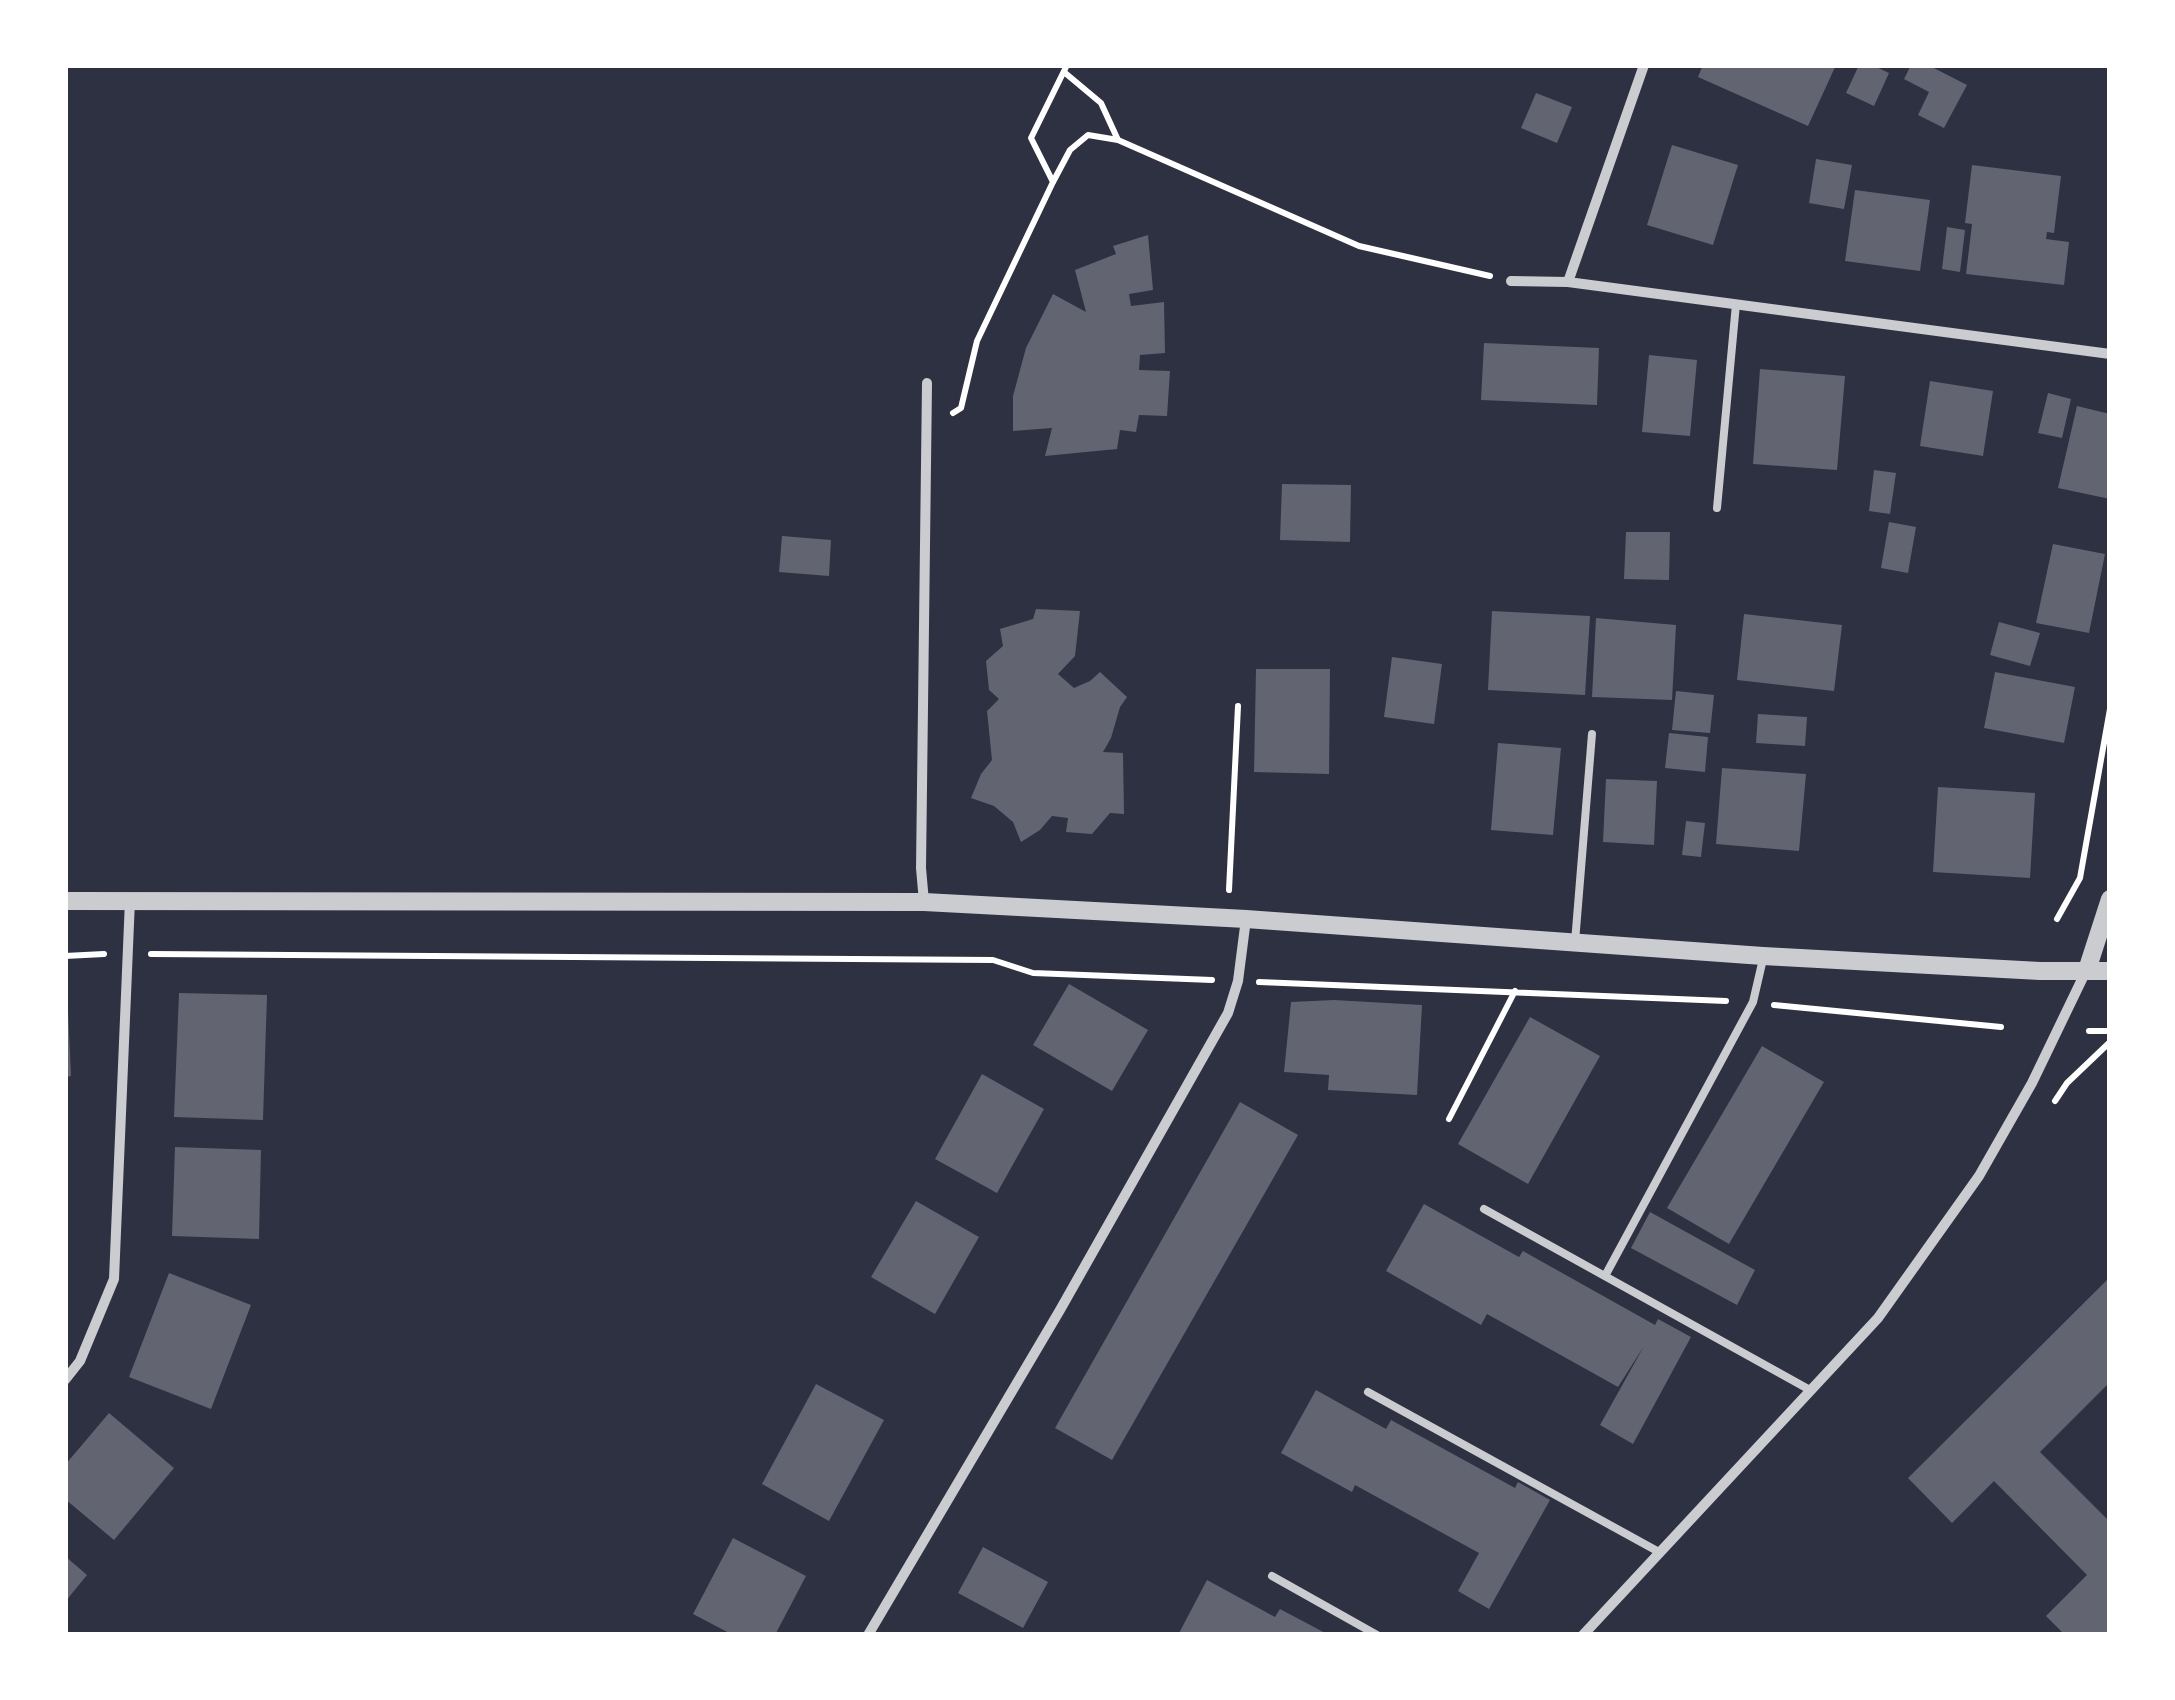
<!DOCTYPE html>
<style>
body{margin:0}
#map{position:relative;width:2175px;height:1700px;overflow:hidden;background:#2d3142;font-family:"Public Sans",sans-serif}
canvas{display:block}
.frame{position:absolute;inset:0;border:68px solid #fff;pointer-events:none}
</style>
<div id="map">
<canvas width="2175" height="1700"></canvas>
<div class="frame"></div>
</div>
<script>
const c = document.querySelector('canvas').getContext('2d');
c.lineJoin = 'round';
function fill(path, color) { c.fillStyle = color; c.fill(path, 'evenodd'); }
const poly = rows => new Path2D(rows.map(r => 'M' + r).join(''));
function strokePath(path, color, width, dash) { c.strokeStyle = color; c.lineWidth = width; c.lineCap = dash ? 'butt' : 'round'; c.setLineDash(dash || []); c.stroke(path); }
const building = poly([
 [1703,65,1836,65,1808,126,1698,77],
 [1859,65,1872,65,1889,73,1874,106,1846,93],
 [1911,65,1928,65,1967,85,1944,128,1918,115,1929,92,1904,79],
 [1536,93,1572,107,1557,143,1521,128],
 [1672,145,1738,165,1713,245,1647,225],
 [1816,159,1852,165,1844,209,1809,203],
 [1972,165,2061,176,2054,233,2047,232,2046,239,2069,242,2064,285,1966,274,1972,224,1965,223],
 [1855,190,1930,200,1920,271,1845,261],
 [1947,227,1965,230,1960,272,1942,269],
 [1148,235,1153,290,1129,294,1131,306,1164,302,1165,353,1140,355,1139,370,1170,371,1167,416,1139,415,1136,432,1120,430,1117,449,1045,456,1052,428,1013,431,1013,396,1026,348,1053,294,1086,312,1075,270,1116,254,1113,246],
 [1484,343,1599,348,1597,405,1481,400],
 [1649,355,1697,360,1690,436,1642,432],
 [1760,369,1845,376,1837,470,1753,464],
 [1930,381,1993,391,1983,456,1920,446],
 [2048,393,2071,399,2062,438,2038,433],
 [2077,406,2110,414,2110,499,2058,488],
 [1874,470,1896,473,1890,514,1869,511],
 [1282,484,1351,485,1350,542,1280,540],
 [1889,522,1916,527,1908,573,1881,568],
 [1626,532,1670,532,1669,580,1624,579],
 [782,536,831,540,829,576,779,572],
 [2053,544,2105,554,2089,633,2036,623],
 [1036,609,1080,611,1075,656,1058,674,1074,688,1090,681,1100,672,1127,697,1120,707,1111,738,1103,752,1123,753,1124,814,1110,813,1092,834,1066,832,1068,818,1052,816,1040,830,1021,842,1013,822,994,806,971,798,981,774,992,760,987,711,999,699,989,690,986,661,1003,646,1000,629,1033,619],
 [1492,611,1590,616,1585,695,1488,690],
 [1744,614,1842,625,1834,691,1737,680],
 [1596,618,1676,625,1672,700,1592,697],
 [1999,622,2040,633,2030,666,1990,655],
 [1392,657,1442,664,1434,724,1384,717],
 [1256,669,1330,669,1329,774,1254,772],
 [1995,672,2075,687,2064,743,1984,728],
 [1676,691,1714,695,1710,733,1672,730],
 [1758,714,1807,717,1805,746,1756,743],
 [1669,733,1708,737,1705,772,1665,768],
 [1498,743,1561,748,1553,835,1491,830],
 [1722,768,1806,774,1799,851,1716,844],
 [1606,779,1657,781,1654,845,1603,842],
 [1938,787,2035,793,2030,878,1933,872],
 [1686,821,1705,823,1701,857,1682,855],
 [1069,984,1148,1030,1112,1091,1033,1045],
 [179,993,267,995,263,1120,174,1117],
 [1334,1000,1422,1005,1417,1095,1328,1090,1329,1075,1284,1072,1291,1002],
 [65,1010,68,1010,71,1076,65,1077],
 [1530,1017,1600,1056,1528,1184,1458,1144],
 [1762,1046,1824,1082,1729,1244,1667,1208],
 [982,1074,1044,1109,997,1193,935,1159],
 [1240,1102,1298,1135,1112,1460,1055,1428],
 [175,1147,261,1150,259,1239,172,1236],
 [916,1201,979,1237,935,1314,871,1277],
 [1424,1204,1519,1257,1523,1251,1655,1325,1658,1319,1691,1337,1633,1444,1600,1425,1644,1346,1618,1387,1487,1314,1481,1325,1386,1271],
 [1650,1212,1755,1270,1737,1305,1631,1248],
 [169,1273,251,1305,211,1409,129,1377],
 [2110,1277,2110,1382,2040,1452,2110,1522,2110,1635,2065,1635,2046,1616,2087,1575,1994,1481,1952,1523,1908,1478],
 [816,1384,884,1420,829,1521,762,1484],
 [1316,1390,1386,1429,1391,1420,1515,1488,1518,1482,1550,1500,1489,1609,1458,1591,1479,1553,1355,1485,1352,1492,1281,1453],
 [109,1413,174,1468,114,1540,65,1499,65,1465],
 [733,1538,806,1576,775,1635,733,1635,693,1614],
 [983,1547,1048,1582,1023,1628,958,1593],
 [65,1556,87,1575,65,1602],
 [1207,1580,1275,1617,1280,1609,1329,1635,1178,1635]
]);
const path = poly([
 [1064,72,1101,103,1118,140],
 [1053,182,1031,138,1067,65],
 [953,413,961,408,977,341,1053,182,1070,150,1088,135,1118,140,1359,246,1490,276],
 [1229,890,1238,706],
 [2057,919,2080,878,2110,709],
 [151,954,993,960,1033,973,1212,980],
 [65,956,104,954],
 [1259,982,1726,1001],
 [1774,1005,2001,1027],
 [2089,1031,2110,1031],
 [2055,1101,2067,1083,2110,1042],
 [1449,1119,1515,991]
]);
const service = poly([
 [1717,508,1736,304],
 [1575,942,1592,734],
 [1484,1209,1810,1390],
 [1605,1276,1753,1002,1763,959],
 [1368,1392,1659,1552],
 [1272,1576,1377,1635]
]);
const minor = poly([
 [1511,281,1568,282,2110,354],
 [1568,282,1644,65],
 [924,902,921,868,927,383],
 [65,1380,80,1361,114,1279,130,900],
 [868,1635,1060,1310,1228,1013,1238,981,1246,919],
 [1583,1635,1878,1318,1979,1176,2032,1083,2086,971]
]);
const tertiary = poly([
 [65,901,924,902,1246,919,1763,956,2040,971,2110,971],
 [2087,970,2110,899]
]);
fill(building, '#626471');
strokePath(path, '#fff', 6);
strokePath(service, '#caccd0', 8);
strokePath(minor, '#caccd0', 10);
strokePath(tertiary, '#caccd0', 18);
</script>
